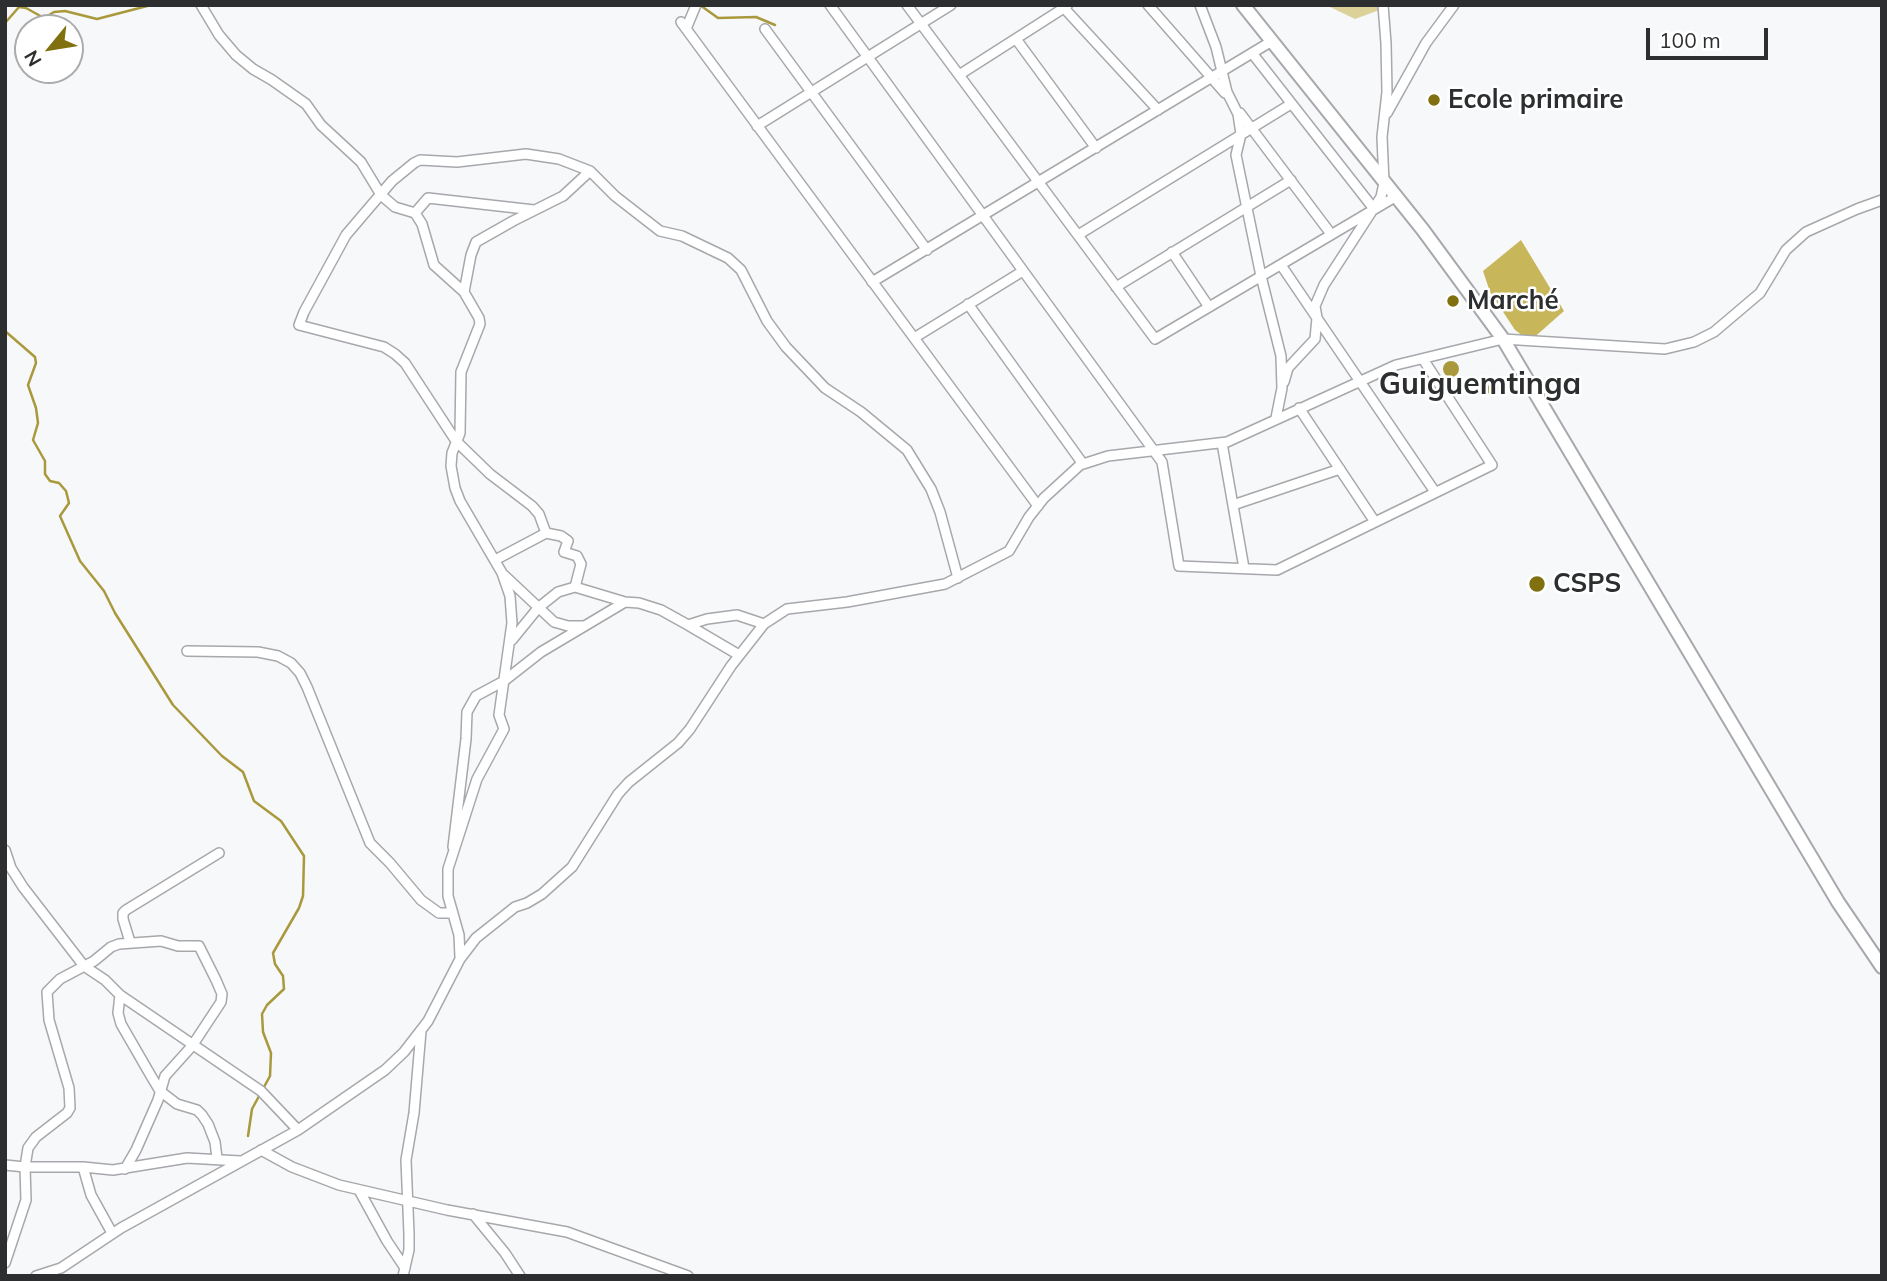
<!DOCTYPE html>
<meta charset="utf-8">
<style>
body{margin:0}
#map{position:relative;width:1887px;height:1281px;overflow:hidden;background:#f6f8fa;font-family:Mulish,sans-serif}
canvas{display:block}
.frame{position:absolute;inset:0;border:7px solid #2d2e2f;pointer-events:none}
.north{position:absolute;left:14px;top:14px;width:70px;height:70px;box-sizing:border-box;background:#fff;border:2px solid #ababac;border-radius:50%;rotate:240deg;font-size:19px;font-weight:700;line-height:28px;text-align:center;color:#2d2e2f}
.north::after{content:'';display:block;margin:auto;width:24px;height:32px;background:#80700f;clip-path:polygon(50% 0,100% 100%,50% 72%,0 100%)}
.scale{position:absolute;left:1646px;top:28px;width:122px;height:32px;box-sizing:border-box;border:4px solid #2d2e2f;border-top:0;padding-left:9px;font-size:21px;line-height:24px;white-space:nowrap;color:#2d2e2f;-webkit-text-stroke:5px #fff;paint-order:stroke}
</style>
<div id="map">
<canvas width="1887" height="1281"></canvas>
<div class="frame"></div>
<div class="north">N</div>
<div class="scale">100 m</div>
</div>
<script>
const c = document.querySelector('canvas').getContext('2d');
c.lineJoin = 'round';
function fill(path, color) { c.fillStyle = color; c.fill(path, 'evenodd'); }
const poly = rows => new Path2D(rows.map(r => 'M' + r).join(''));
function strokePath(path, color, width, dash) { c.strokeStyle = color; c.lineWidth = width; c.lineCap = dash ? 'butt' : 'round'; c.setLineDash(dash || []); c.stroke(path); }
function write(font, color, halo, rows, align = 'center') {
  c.font = font + ' Mulish,sans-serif'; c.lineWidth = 5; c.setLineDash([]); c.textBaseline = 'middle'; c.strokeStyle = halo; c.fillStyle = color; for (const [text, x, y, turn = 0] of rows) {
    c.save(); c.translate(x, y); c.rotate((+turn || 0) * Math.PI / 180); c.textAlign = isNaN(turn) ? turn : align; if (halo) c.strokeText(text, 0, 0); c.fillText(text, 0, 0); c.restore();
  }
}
const green = poly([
 [1326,5,1393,5,1355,19]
]);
const forest = poly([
 [1521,240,1564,311,1530,341,1515,330,1490,292,1483,271]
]);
const water = poly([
 '1443 369a8 8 0 1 1 16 0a8 8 0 1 1-16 0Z',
 [1495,385,1498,387,1497,390,1484,395,1472,395,1470,391,1481,386]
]);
const stream = poly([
 [700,5,718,18,756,17,775,25],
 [5,23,19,7,26,8,44,18,54,12,65,11,97,19,151,5],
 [5,331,35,357,36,363,28,385,36,408,38,423,33,440,45,461,45,474,50,481,59,483,66,491,69,503,60,516,80,561,104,591,115,613,173,705,222,756,243,772,254,801,281,821,304,856,303,896,299,908,273,953,275,964,283,976,284,989,267,1005,262,1014,263,1032,271,1053,270,1076,252,1109,248,1136]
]);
const street = poly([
 [201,5,219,35,236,55,253,69,272,80,306,104,321,125,361,162,381,195,395,207,415,213,422,224,434,265,464,292,479,318,480,324,461,372,460,433,452,453,451,466,455,488,460,501,502,573,510,596,512,623,499,715,504,729,477,779,448,869,448,896,459,935,460,957],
 [830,5,1162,462,1179,566,1277,570,1492,465,1423,359],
 [907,5,1155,339,1395,197],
 [1148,5,1225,93],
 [1200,5,1216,47,1227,92,1238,114,1241,134,1236,155,1261,276,1281,356,1282,388,1276,418],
 [1064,8,1158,110],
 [681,22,1038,506],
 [686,29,696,5],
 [765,29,927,250],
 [1016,39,1096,148],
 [1252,53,1374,209],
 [959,75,1067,6],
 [1240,113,1331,234],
 [1387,113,1426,43,1454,5],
 [757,126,951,5],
 [415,213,428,198,534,210],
 [1078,235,1291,104],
 [1172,252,1209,307],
 [1281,265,1435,492],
 [872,282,1272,41],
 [1116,287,1291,180],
 [464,292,471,255,476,242,513,221,563,196,590,171],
 [968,304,1083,464],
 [914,338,1023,271],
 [1284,382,1288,368,1315,339,1317,318,1315,306,1324,285,1381,197,1384,183,1382,137,1387,92,1386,43,1383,5],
 [1299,408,1375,522],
 [1222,443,1244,568],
 [1233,505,1340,469],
 [546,533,539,514,532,506,490,474,456,441,405,363,395,354,384,347,299,325,304,312,346,235,392,181,414,163,420,160,457,162,526,154,559,159,590,171,615,196,660,231,682,236,728,258,741,270,767,321,786,347,825,388,861,412,907,450,931,489,940,512,958,578],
 [495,560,546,533,561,536,568,541,564,552,577,556,581,564,575,587],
 [504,575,554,622,568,626,583,626],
 [688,625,739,655],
 [512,640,538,608,558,592,575,587,625,602],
 [187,651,258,652,278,656,291,663,300,673,307,687,370,843,390,863,421,900,439,913,453,913],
 [453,847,466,739,467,712,476,696,504,681,541,652,625,602,639,603,661,610,688,625,707,619,737,615,764,624],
 [5,850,11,868,23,887,84,966,105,980,120,995,118,1013,121,1024,151,1076,160,1091,177,1104,197,1110,202,1115,208,1124,215,1142,217,1158],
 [130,942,123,919,123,913,126,910,219,853],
 [120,995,261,1091,298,1130],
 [261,1150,292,1167,339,1185,447,1210,567,1232,688,1276],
 [5,1165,25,1167,83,1167,113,1170,187,1158,240,1161],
 [83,1167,91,1195,112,1233],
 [359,1190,387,1241,405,1268],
 [473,1214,505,1253,520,1276],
 [5,1263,26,1200,25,1167,28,1148,36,1137,67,1113,70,1108,69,1088,49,1020,47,992,60,979,94,961,111,947,119,944,161,941,178,946,199,946,216,980,222,994,221,1002,192,1046,165,1076,158,1100,136,1150,125,1169],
 [36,1276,61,1268,121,1228,298,1130,385,1070,404,1052,428,1021,460,959,476,938,515,907,527,903,542,894,572,867,618,794,629,782,678,743,690,729,731,666,764,624,787,609,847,602,945,584,1009,551,1029,517,1044,498,1080,465,1108,456,1227,442,1396,365,1503,339,1665,349,1694,342,1714,332,1760,293,1786,250,1806,232,1857,209,1882,200],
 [403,1276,409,1250,409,1234,406,1160,414,1113,421,1031]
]);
const secondary = poly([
 [1243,5,1423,230,1503,339,1838,902,1882,967]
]);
const markers = [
 [1434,100,7,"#80700f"],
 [1453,301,7,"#80700f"],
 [1537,584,9,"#80700f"]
];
const poiNames = [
 ["Ecole primaire",1448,100],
 ["Marché",1467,301],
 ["CSPS",1553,584]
];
const quarterNames = [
 ["Guiguemtinga",1480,385]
];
fill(green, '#dcd199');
fill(forest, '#c8b65b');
fill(water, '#aa993c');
strokePath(stream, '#aa993c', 2.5);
strokePath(street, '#a6a8ab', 12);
strokePath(secondary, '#a6a8ab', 16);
strokePath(street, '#fff', 9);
strokePath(secondary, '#fff', 12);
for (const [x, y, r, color] of markers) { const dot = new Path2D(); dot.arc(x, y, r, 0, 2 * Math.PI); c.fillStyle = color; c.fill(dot); strokePath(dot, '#fff', 2.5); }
write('bold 26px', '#2d2e2f', '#fff', poiNames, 'left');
write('bold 30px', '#2d2e2f', '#fff', quarterNames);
</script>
